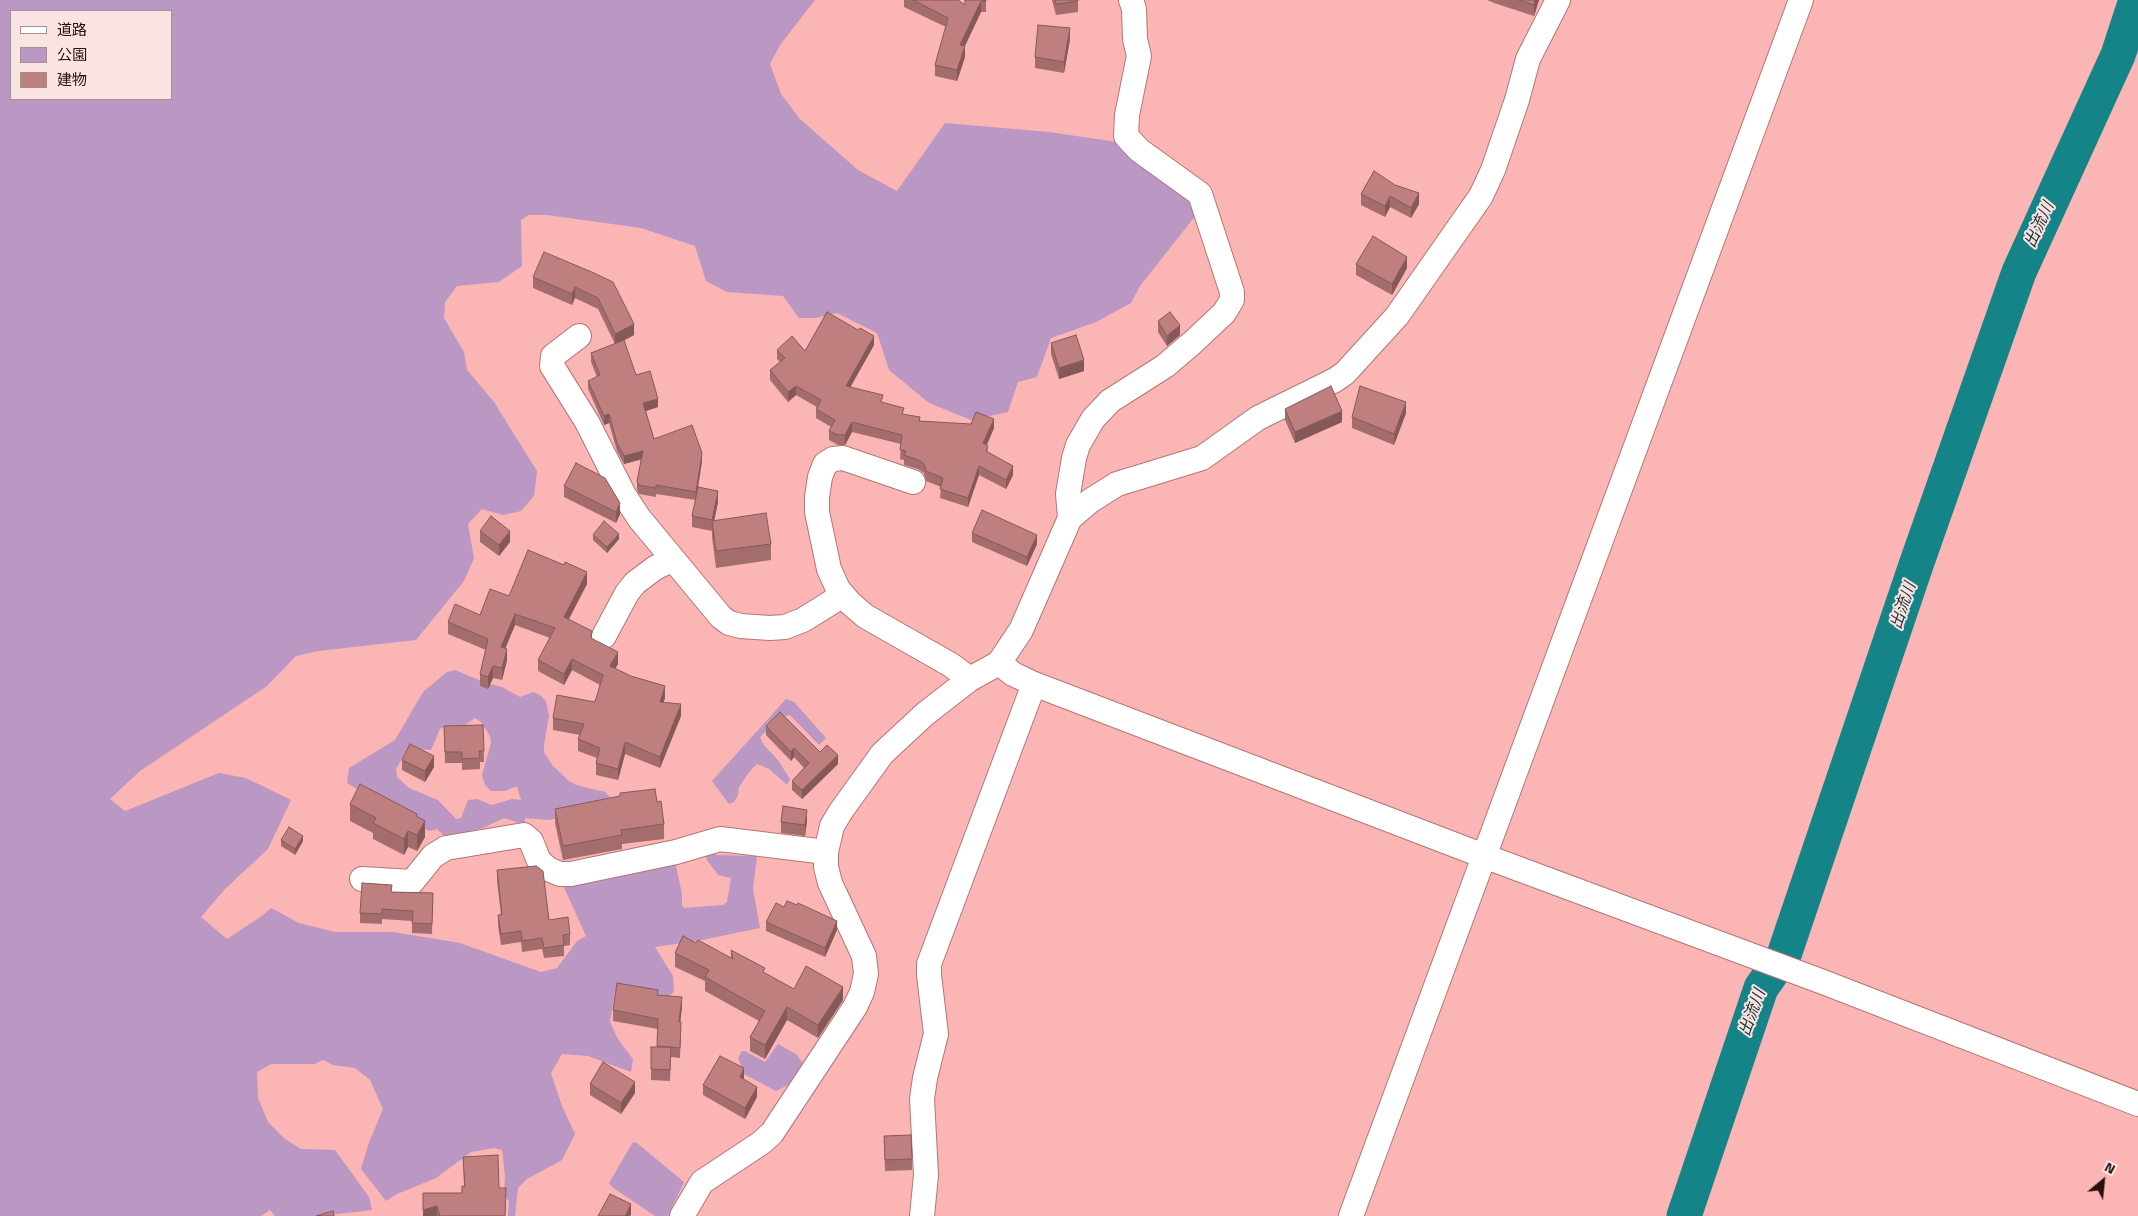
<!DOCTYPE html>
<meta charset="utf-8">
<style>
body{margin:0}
#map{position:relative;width:2138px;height:1216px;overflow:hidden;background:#fab5b4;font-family:"Titillium Web","Noto Sans JP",sans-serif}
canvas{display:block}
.legend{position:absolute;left:10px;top:10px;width:162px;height:90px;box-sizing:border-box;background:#fae4e3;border:1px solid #a68f8f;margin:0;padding:6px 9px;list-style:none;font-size:15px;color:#281010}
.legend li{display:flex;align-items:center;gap:10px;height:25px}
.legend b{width:25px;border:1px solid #a68f8f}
.north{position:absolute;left:2078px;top:1156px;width:50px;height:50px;-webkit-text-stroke:4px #fae4e3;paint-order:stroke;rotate:28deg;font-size:14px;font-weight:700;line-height:20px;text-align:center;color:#281010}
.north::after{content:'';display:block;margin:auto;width:18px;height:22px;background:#281010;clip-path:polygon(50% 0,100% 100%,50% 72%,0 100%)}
</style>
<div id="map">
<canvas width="2138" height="1216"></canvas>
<ul class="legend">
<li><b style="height:6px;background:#fff"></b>道路</li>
<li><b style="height:14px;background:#bb97c4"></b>公園</li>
<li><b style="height:14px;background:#bf7f7f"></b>建物</li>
</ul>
<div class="north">N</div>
</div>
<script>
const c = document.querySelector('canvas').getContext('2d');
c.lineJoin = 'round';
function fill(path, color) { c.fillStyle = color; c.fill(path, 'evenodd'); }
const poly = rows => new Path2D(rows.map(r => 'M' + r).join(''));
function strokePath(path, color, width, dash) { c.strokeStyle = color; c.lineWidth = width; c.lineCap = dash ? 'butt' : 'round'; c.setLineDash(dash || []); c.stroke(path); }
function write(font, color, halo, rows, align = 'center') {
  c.font = font + ' "Titillium Web","Noto Sans JP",sans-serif'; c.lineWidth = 4; c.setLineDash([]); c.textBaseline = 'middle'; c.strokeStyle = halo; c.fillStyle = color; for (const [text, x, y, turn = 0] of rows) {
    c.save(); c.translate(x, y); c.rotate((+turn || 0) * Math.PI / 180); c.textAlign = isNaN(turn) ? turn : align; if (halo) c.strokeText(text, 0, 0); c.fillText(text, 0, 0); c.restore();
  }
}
const green = poly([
 [0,0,815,0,780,45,770,64,781,94,800,119,858,170,897,191,945,123,1049,132,1117,142,1180,184,1196,215,1140,286,1131,303,1096,322,1051,338,1037,377,1018,382,1008,412,971,420,929,403,889,370,877,333,837,313,815,318,799,318,783,296,727,292,706,281,695,246,641,228,547,215,529,215,521,220,522,266,499,282,457,286,445,302,444,318,464,352,467,370,494,402,537,471,534,496,521,511,503,515,482,509,468,524,474,558,464,581,416,640,318,651,296,656,267,686,140,771,110,799,125,811,219,773,246,778,291,800,268,849,225,889,201,917,227,939,262,916,271,908,299,923,335,932,393,932,460,943,541,972,557,968,577,941,586,936,562,883,675,861,682,894,682,905,684,908,723,905,727,902,731,878,718,875,707,860,705,852,712,850,716,855,757,856,753,889,760,928,697,941,655,947,673,976,674,992,665,999,615,991,610,1022,618,1039,633,1059,631,1072,588,1056,562,1054,551,1073,562,1106,575,1134,562,1160,527,1179,518,1188,515,1216,508,1216,509,1201,506,1198,504,1190,505,1176,502,1150,494,1148,471,1152,436,1178,397,1194,386,1201,361,1169,368,1145,383,1109,370,1080,355,1068,333,1065,323,1060,314,1064,271,1064,257,1072,258,1098,268,1122,285,1139,301,1149,335,1150,369,1197,372,1210,320,1216,275,1216,270,1210,261,1216,0,1216],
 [11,11,171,11,171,99,11,99],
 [455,670,486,683,502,687,520,697,533,692,540,695,546,701,549,716,544,745,544,752,552,765,569,781,576,785,605,792,610,797,609,805,550,820,525,818,525,825,504,818,483,828,445,837,437,829,429,831,422,827,347,783,349,768,395,740,423,692,447,672],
 [475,718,481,722,490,736,491,743,482,775,485,785,491,791,505,791,517,786,521,800,512,799,492,805,477,799,468,800,461,818,456,819,438,800,409,788,397,777,396,769,408,749,431,750,440,729,447,726,462,727],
 [786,699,794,702,826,738,819,745,790,715,779,718,760,737,763,744,778,760,790,779,787,785,769,769,757,764,750,771,739,787,738,795,734,802,729,804,712,781],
 [778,1044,796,1054,804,1065,790,1084,776,1091,744,1074,738,1058,742,1051,745,1051,765,1062],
 [633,1142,637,1143,684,1182,668,1216,655,1216,612,1187,609,1183]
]);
const river = poly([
 [1684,1216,1761,988,1784,955,1916,565,2019,272,2118,55,2136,0]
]);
const minor = poly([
 [579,336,553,356,552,366,587,422,624,495,639,518,721,617,729,623,741,626,770,628,785,627,803,620,843,595],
 [913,482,843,458,833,459,825,464,820,477,817,497,817,512,829,569,838,589,850,603,865,616,951,665,970,679],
 [1070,518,1068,494,1074,458,1078,445,1093,419,1110,401,1165,366,1192,343,1224,313,1232,300,1232,292,1200,194,1139,150,1126,136,1127,115,1139,56,1135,39,1134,9,1131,0],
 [604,636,627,593,635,583,655,568,673,559],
 [999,663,1013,674,1034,684,1484,856,1823,982,2138,1104],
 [362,879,412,882,433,856,446,848,524,835,531,841,539,861,548,869,560,874,571,874,676,852,720,839,826,852],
 [682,1216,702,1182,761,1143,772,1133,855,1007,862,992,866,974,864,956,830,883,826,867,826,852,832,826,841,811,882,754,925,714,970,679,999,663,1021,630,1070,518,1090,501,1117,484,1202,458,1258,418,1335,380,1345,373,1397,316,1481,196,1493,170,1517,100,1528,59,1558,0],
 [922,1216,926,1175,922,1099,925,1078,936,1034,929,975,929,964,1034,684],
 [1351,1216,1801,0]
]);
const wall = poly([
 [904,0,958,0,965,5,986,0,986,12,981,12,965,46,965,57,957,81,935,76,935,65,946,27,904,7],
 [1052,0,1078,0,1078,12,1056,15],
 [1487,0,1539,0,1534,16,1494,3],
 [1070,39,1064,73,1035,68,1035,57],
 [1374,171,1419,204,1411,218,1390,207,1385,217,1361,205,1361,194],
 [1356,264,1407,268,1392,295,1356,275],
 [594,273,634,335,623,341,636,375,658,407,646,411,654,439,702,461,698,487,718,502,714,520,771,544,771,560,716,568,712,537,712,531,692,527,692,516,696,500,656,494,656,497,639,494,637,490,637,481,641,459,624,464,617,451,609,423,604,425,588,389,588,381,597,377,591,362,591,353,615,344,598,309,575,298,572,305,533,288,533,277],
 [1158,321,1180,335,1167,346,1158,332],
 [1051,343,1084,371,1059,379,1051,354],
 [874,345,850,387,904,414,920,421,994,428,987,445,988,453,1013,475,1006,489,979,475,968,507,940,498,941,487,926,481,924,473,918,469,904,465,904,460,900,459,901,444,852,432,845,445,838,445,829,440,829,431,831,427,816,418,816,409,817,407,796,395,788,402,770,380,770,370,780,362,777,359,777,350,805,351],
 [1285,409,1342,422,1295,443,1285,420],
 [1406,413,1394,445,1352,428,1352,417],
 [564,486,620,514,616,523,564,497],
 [480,531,510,542,499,556,480,542],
 [972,533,1037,544,1027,566,972,542],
 [593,535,619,539,607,553,593,540],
 [587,584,569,619,592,639,618,664,615,669,665,698,663,702,681,716,660,768,625,754,618,780,596,775,596,763,597,758,578,751,578,739,580,735,553,730,553,718,595,702,600,685,572,670,564,685,538,671,538,660,550,638,515,625,505,648,507,660,502,680,493,678,488,689,480,686,480,674,486,650,448,634,448,622,480,615],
 [483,725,484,762,480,762,480,769,462,770,462,763,445,763,444,726],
 [766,726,820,752,838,764,802,799,792,790,792,781,804,768,794,757,791,761,766,735],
 [402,760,434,767,425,782,402,770],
 [657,802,664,824,664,839,622,844,622,849,563,860,555,823,555,809],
 [350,804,417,817,425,837,417,851,408,847,404,855,373,839,373,833,350,821],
 [807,821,805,836,781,833,781,822],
 [281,840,303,841,295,855,281,846],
 [497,870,549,920,570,934,570,945,564,946,564,956,544,958,542,949,522,952,521,942,501,945,498,926,498,915,501,915,497,881],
 [392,892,433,893,432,934,412,933,412,921,382,919,382,924,360,923,360,913],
 [766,922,837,930,825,957,766,931],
 [696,943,731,958,731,950,765,973,794,989,843,1000,818,1038,787,1020,765,1059,750,1051,750,1037,759,1021,705,991,705,981,675,967,675,953],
 [658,995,682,1007,680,1022,681,1033,680,1058,671,1057,670,1081,651,1080,651,1069,657,1047,658,1029,613,1021,613,1010],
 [590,1084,635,1093,621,1114,590,1095],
 [703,1085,757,1097,745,1119,703,1095],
 [884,1136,912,1159,912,1170,885,1171],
 [463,1157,499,1188,506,1202,505,1216,423,1216,423,1193,462,1193,464,1187]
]);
const shadedWall = poly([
 [1535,0,1539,0,1534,16,1534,5],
 [981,1,981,12,960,56,960,45],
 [1070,28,1070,39,1064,73,1064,62],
 [965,46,965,57,957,81,957,70],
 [1419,193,1419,204,1411,218,1411,208],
 [1390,196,1390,207,1385,217,1385,206],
 [1407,257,1407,268,1392,295,1392,284],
 [575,287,575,298,572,305,572,294],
 [634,324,634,335,615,345,615,334],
 [1180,325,1180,335,1167,346,1167,336],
 [874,336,874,345,846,395,846,386],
 [1084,360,1084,371,1059,379,1059,368],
 [796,386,796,395,788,402,788,392],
 [658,399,658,407,643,412,643,403],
 [1406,402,1406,413,1394,445,1394,434],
 [1342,411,1342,422,1295,443,1295,432],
 [609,414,609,423,604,425,604,416],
 [994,419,994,428,983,453,983,443],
 [852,422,852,432,845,445,845,435],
 [643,451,643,459,624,464,624,456],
 [702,453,702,461,696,500,696,492],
 [979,466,979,475,968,507,968,498],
 [1013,466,1013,475,1006,489,1006,480],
 [718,491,718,502,713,527,712,521,712,531,712,520],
 [620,503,620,514,616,523,616,512],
 [510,531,510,542,499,556,499,545],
 [619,534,619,539,607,553,607,547],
 [1037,535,1037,544,1027,566,1027,557],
 [587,572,587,584,564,628,564,617],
 [515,614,515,625,501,659,501,647],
 [507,649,507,660,502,680,502,668],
 [618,652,618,664,610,678,610,666],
 [572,659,572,670,564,685,564,674],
 [493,666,493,678,488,689,488,677],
 [665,686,665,698,660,713,660,702],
 [681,704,681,716,660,768,660,757],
 [625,742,625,754,618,780,618,769],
 [794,748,794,757,791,761,791,752],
 [838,755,838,764,802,799,802,790],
 [434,756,434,767,425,782,425,771],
 [807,810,807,821,805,836,805,825],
 [425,821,425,837,417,851,417,835],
 [408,831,408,847,404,855,404,839],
 [303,836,303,841,295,855,295,849],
 [837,921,837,930,825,957,825,948],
 [843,987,843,1000,818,1038,818,1025],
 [682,997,682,1007,679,1033,679,1022],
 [787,1007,787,1020,765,1059,765,1045],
 [744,1068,744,1079,740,1088,740,1077],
 [635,1082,635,1093,621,1114,621,1103],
 [757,1087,757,1097,745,1119,745,1108],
 [631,1204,631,1215,630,1216,625,1216],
 [437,1206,437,1216,423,1216,423,1210]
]);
const building = poly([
 [913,0,958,0,965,5,965,0,986,0,986,1,981,1,960,45,965,46,957,70,935,65,948,18,913,0],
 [1055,0,1078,0,1078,1,1056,4,1055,0],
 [1519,0,1535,0,1534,5,1519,0],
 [1038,25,1070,28,1064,62,1035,57,1038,25],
 [1374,171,1395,185,1419,193,1411,208,1390,196,1385,206,1361,194,1374,171],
 [1373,236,1407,257,1392,284,1356,264,1373,236],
 [544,252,594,273,613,282,634,324,615,334,598,298,575,287,572,294,533,277,544,252],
 [827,312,858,330,860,328,874,336,846,386,883,395,881,402,904,408,902,414,920,417,919,421,971,424,976,412,994,419,983,443,988,446,986,451,1013,466,1006,480,979,466,968,498,940,489,943,478,926,471,924,464,918,460,904,455,906,451,900,450,902,435,852,422,845,435,838,435,829,431,835,420,816,409,821,400,796,386,788,392,770,370,785,358,777,350,792,336,805,351,827,312],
 [1170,312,1180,325,1167,336,1158,321,1170,312],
 [1076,335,1084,360,1059,368,1051,343,1076,335],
 [624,340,636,375,650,371,658,399,643,403,654,439,692,425,702,453,696,492,656,485,656,488,639,485,637,481,643,451,624,456,617,443,609,414,604,416,588,381,600,375,591,353,624,340],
 [1331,386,1342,411,1295,432,1285,409,1331,386],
 [1360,386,1406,402,1394,434,1352,417,1360,386],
 [576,463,605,478,620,503,616,512,564,486,576,463],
 [698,487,718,491,712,520,692,516,698,487],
 [982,510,1037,535,1027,557,972,533,982,510],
 [766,513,771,544,716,551,712,521,766,513],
 [491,516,510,531,499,545,480,531,491,516],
 [604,521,619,534,607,547,593,535,604,521],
 [528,550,564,565,565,562,587,572,564,617,592,631,591,638,618,652,610,666,631,676,665,686,660,702,681,704,660,757,625,742,618,769,596,763,600,748,578,739,584,724,553,718,557,695,595,702,603,675,572,659,564,674,538,660,555,628,515,614,501,647,507,649,502,668,493,666,488,677,480,674,488,639,448,622,455,604,480,615,490,589,509,596,528,550],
 [780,712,820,752,827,745,838,755,802,790,792,781,809,763,794,748,791,752,766,726,780,712],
 [483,725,484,751,479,751,480,758,462,759,462,752,445,752,444,726,483,725],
 [410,744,434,756,425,771,402,760,410,744],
 [360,784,417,814,416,816,425,821,417,835,408,831,404,839,373,823,376,818,350,804,360,784],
 [655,789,657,802,661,801,664,824,621,830,622,835,563,846,555,809,620,796,620,793,655,789],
 [783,806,807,810,805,825,781,822,783,806],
 [289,827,303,836,295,849,281,840,289,827],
 [536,866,543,871,549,920,568,917,570,934,563,935,564,945,544,948,542,938,522,941,521,931,501,934,498,915,502,914,497,870,536,866],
 [362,883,392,885,391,892,433,893,432,924,412,923,413,911,382,909,382,914,360,913,362,883],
 [787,901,797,905,798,903,837,921,825,948,766,922,776,903,784,907,787,901],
 [683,936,696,943,698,940,733,959,731,950,765,968,763,972,794,989,806,966,843,987,818,1025,787,1007,765,1045,750,1037,765,1011,705,977,709,970,675,953,683,936],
 [617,983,658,990,657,995,682,997,679,1022,681,1022,680,1048,657,1046,658,1019,613,1010,617,983],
 [651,1047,671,1047,670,1070,651,1069,651,1047],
 [720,1056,744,1068,740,1077,757,1087,745,1108,703,1085,720,1056],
 [603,1062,635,1082,621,1103,590,1084,603,1062],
 [911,1135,912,1159,885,1160,884,1136,911,1135],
 [498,1155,499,1188,506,1188,505,1216,440,1216,437,1206,423,1210,423,1193,462,1193,462,1186,465,1187,463,1157,498,1155],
 [610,1194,631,1204,625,1216,598,1216,610,1194],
 [333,1211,334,1216,316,1216,333,1211]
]);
const waterNames = [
 ["出流川",2040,225,-65],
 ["出流川",1904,606,-71],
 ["出流川",1753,1013,-70]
];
fill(green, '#bb97c4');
strokePath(river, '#158489', 35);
strokePath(minor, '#b57575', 26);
strokePath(minor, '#fff', 24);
fill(wall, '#a46d6d');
fill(shadedWall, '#865959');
fill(building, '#bf7f7f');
strokePath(building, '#865959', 1);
write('italic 16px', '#1b3233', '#fae4e3', waterNames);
</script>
